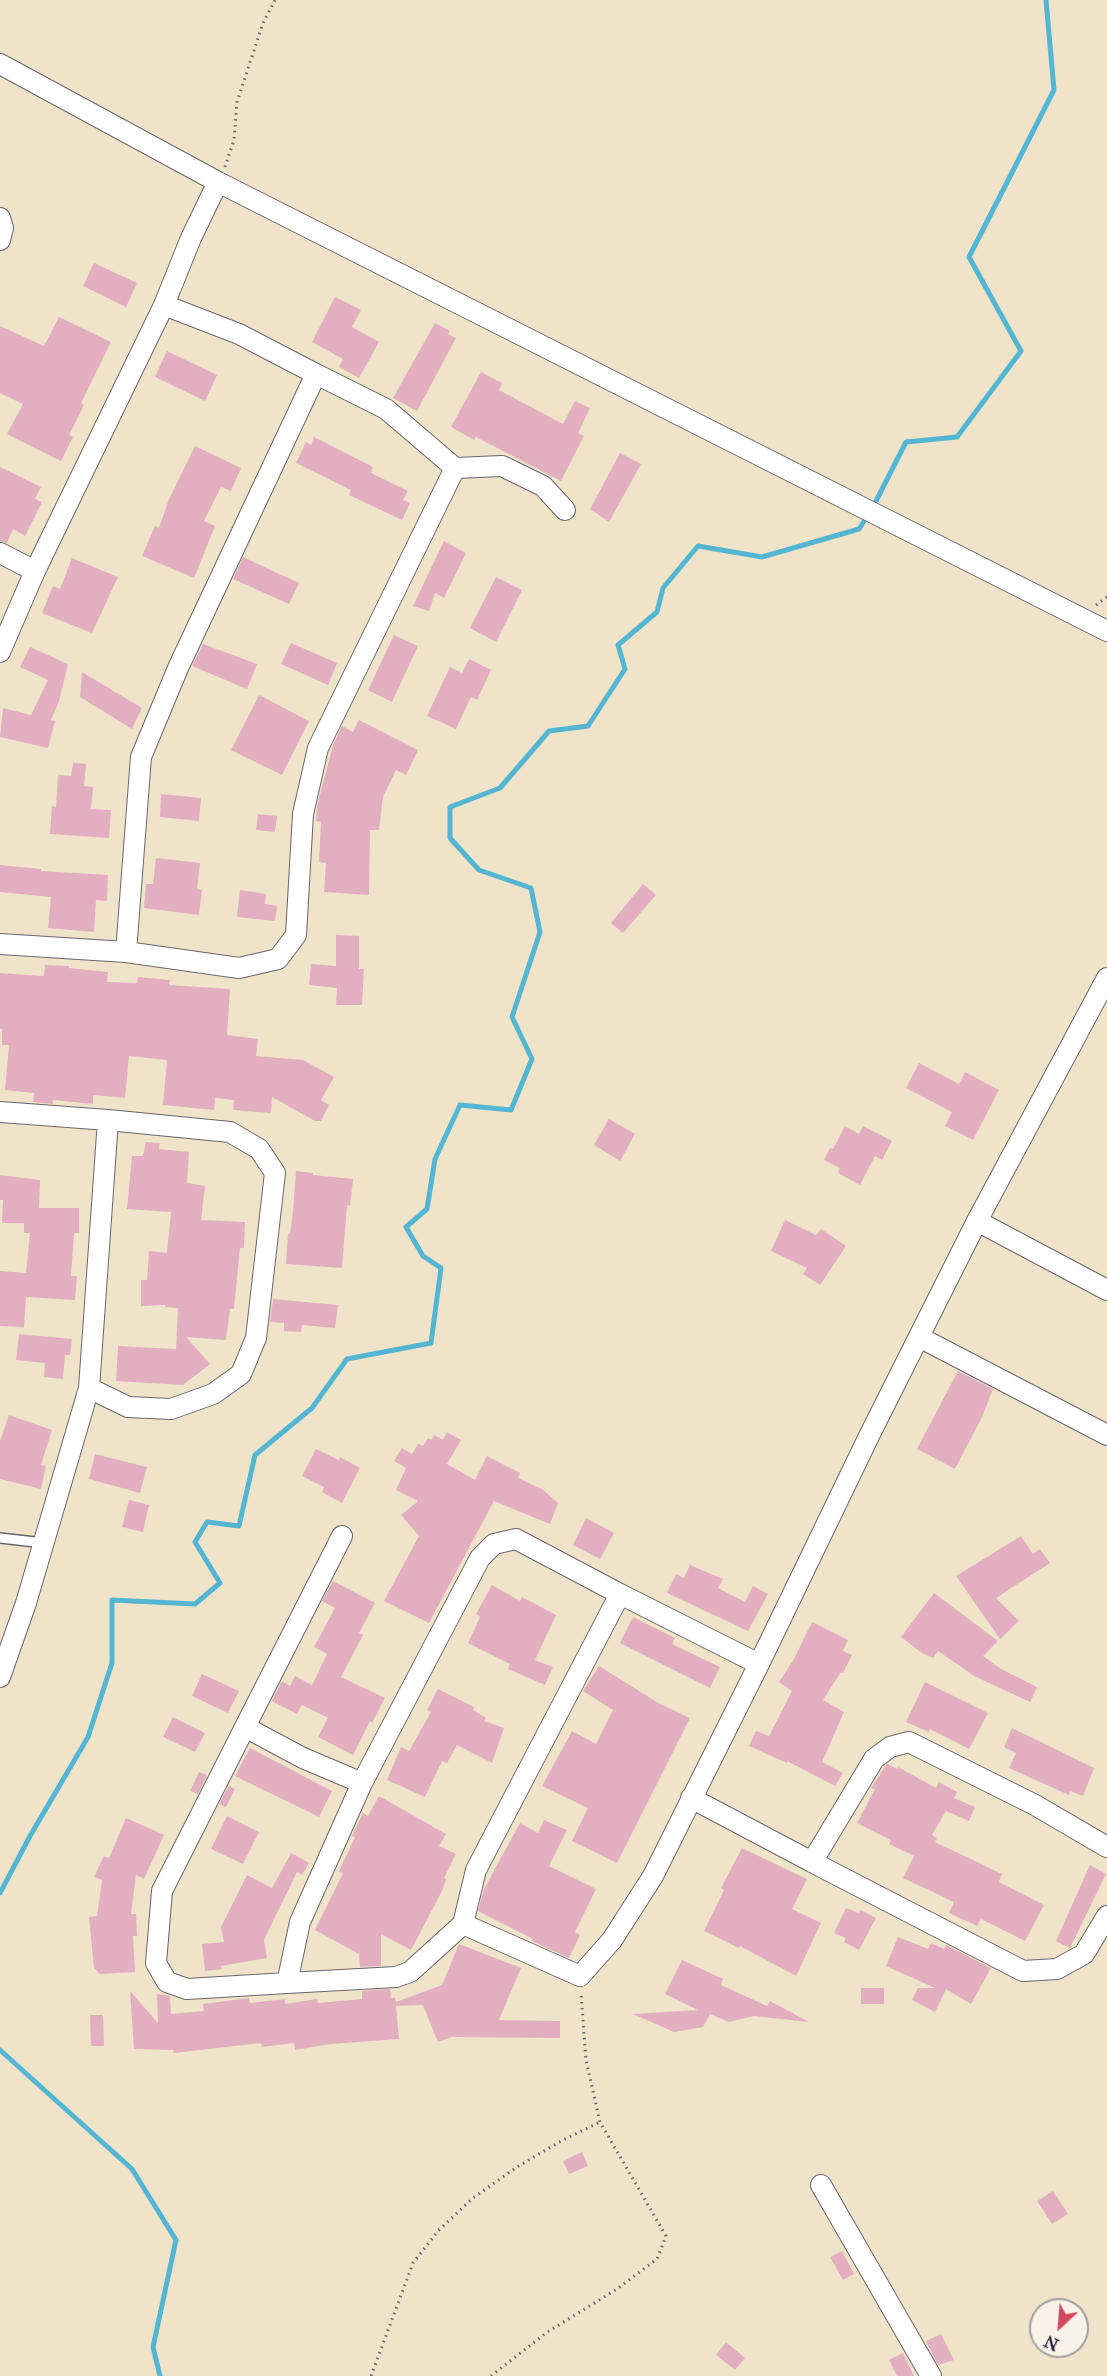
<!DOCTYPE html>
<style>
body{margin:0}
#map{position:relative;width:1107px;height:2376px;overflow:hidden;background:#efe4c9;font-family:"IM FELL Great Primer",serif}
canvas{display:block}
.north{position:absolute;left:1029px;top:2298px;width:60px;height:60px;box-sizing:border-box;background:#f7f3e8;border:2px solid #a29fa3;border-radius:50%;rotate:206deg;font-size:16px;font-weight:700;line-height:24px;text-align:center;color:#22223b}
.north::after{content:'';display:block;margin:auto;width:21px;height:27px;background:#d1495b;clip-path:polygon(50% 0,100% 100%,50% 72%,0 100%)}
</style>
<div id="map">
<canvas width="1107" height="2376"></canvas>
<div class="north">N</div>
</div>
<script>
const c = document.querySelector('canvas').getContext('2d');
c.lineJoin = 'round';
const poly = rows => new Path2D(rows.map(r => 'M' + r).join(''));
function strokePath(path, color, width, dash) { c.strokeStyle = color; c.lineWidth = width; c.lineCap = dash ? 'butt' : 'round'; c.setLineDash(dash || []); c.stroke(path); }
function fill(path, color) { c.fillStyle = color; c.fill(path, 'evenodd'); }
const stream = poly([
 [873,507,906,442,957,437,1021,351,969,257,1054,90,1046,0],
 [0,1893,30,1836,88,1737,112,1663,112,1600,195,1604,220,1583,195,1542,207,1522,239,1526,255,1455,312,1408,347,1359,431,1343,441,1268,423,1256,406,1227,427,1209,435,1159,460,1105,511,1110,532,1059,512,1017,540,932,531,888,479,870,450,838,450,807,500,788,549,731,588,726,625,669,618,645,657,612,663,588,698,546,762,557,859,529,868,515],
 [0,2050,132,2169,176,2240,153,2347,160,2376]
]);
const building = poly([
 [94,263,137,283,126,307,83,286],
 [335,297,361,310,352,327,379,342,359,378,339,367,343,359,312,342],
 [59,317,111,342,81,403,84,405,69,435,73,437,61,461,7,434,23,404,0,393,0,326,44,346],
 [435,323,450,331,448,334,456,338,417,411,393,398],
 [167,351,217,375,205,401,155,377],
 [481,372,502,383,499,390,563,424,575,401,590,408,578,433,584,436,561,481,476,437,474,440,451,427],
 [314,437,373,467,371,473,408,491,403,500,410,503,402,520,349,495,351,490,296,463,306,442,311,445],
 [195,446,241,468,231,491,221,487,204,521,215,526,194,578,142,556,155,526,159,528,169,499],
 [620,453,641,464,609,522,590,509],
 [0,467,41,487,35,499,42,502,25,536,13,529,7,543,0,541],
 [444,541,466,553,444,598,435,593,429,611,413,606],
 [243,557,299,583,289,604,233,579],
 [72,558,118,577,92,633,42,613,53,586,60,589],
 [496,577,522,590,496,642,470,628],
 [394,635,418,646,392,702,368,690],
 [291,643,337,663,328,685,281,664],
 [203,644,257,664,247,689,192,666],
 [30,647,68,664,59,701,51,720,55,721,48,748,0,737,3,708,31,715,48,680,20,667],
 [469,659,491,670,477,700,471,697,456,729,427,716,450,667,462,673],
 [82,672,142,708,132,729,80,697],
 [259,695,309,721,282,775,231,750],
 [359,720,418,750,406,775,396,770,383,797,379,830,370,830,369,895,324,892,326,863,319,862,321,822,316,821,317,806,333,745,342,726,353,732],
 [73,763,86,764,84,786,93,787,91,809,111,810,109,838,50,834,52,806,56,807,58,775,71,776],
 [161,794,201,798,199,821,160,817],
 [258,814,277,816,275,832,256,830],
 [156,858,200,863,197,889,202,890,199,915,144,908,146,884,153,884],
 [0,865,41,869,41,871,108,875,107,901,96,900,94,932,48,928,51,897,0,892],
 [643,884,656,895,623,933,611,923],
 [240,890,266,894,265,904,277,906,275,921,237,917],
 [336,935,359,936,359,969,364,969,362,1005,336,1005,337,988,309,985,311,964,336,966],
 [45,965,69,966,69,968,108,972,107,982,137,983,138,977,170,980,169,985,230,989,227,1035,258,1039,256,1056,303,1060,334,1077,321,1100,329,1105,321,1121,315,1121,272,1097,271,1113,233,1110,234,1100,215,1098,214,1110,163,1105,167,1060,129,1056,125,1098,93,1095,93,1104,53,1100,53,1104,33,1102,34,1093,5,1090,9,1045,2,1045,2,1029,0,1029,0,973,44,976],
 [919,1063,959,1084,965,1072,999,1090,973,1140,945,1126,952,1112,906,1088],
 [609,1119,635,1134,620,1161,594,1145],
 [845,1126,859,1134,863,1126,892,1141,882,1160,875,1156,860,1185,838,1173,840,1168,824,1160,830,1148,833,1149],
 [146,1142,160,1143,159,1149,189,1152,187,1183,205,1186,201,1220,245,1222,244,1248,240,1248,234,1309,230,1309,226,1340,186,1337,210,1364,183,1385,116,1381,118,1346,176,1349,178,1308,165,1307,165,1305,141,1306,141,1280,147,1280,149,1251,167,1253,171,1212,127,1209,132,1156,143,1156],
 [296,1171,313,1173,313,1175,353,1179,350,1206,347,1205,342,1268,286,1264,288,1234,290,1234,293,1212],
 [0,1175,40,1180,39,1208,79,1208,79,1233,74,1233,71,1276,77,1276,75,1300,26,1297,24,1327,0,1326,0,1271,26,1273,30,1233,24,1233,24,1223,2,1223,3,1200,0,1200],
 [785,1220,816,1235,821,1229,846,1246,820,1285,803,1274,807,1268,771,1251],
 [273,1299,338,1305,335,1328,302,1325,301,1332,284,1331,284,1323,270,1322],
 [19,1334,72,1339,70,1355,65,1355,63,1379,44,1377,45,1363,16,1360],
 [958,1371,993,1389,982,1417,955,1469,917,1449],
 [9,1415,52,1430,41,1465,46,1466,41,1489,0,1479,0,1441],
 [447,1432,461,1440,447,1464,475,1480,487,1456,520,1473,518,1478,542,1489,558,1503,550,1524,494,1501,429,1623,384,1601,419,1536,401,1515,418,1501,396,1490,406,1468,394,1461,402,1448,412,1454,418,1444,423,1446,428,1438,431,1440,435,1435,443,1440],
 [316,1449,339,1460,340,1457,360,1468,342,1503,322,1492,324,1487,302,1476],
 [95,1454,147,1467,140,1493,89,1479],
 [129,1500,149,1505,143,1532,122,1527],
 [586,1518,614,1533,600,1559,573,1545],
 [1021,1536,1033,1554,1040,1549,1050,1563,996,1598,1019,1621,1000,1639,956,1576],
 [690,1565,723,1579,718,1588,745,1602,753,1586,768,1594,748,1631,667,1593,676,1574,684,1578],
 [333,1581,375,1603,359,1633,363,1635,341,1677,385,1698,372,1723,370,1721,353,1755,318,1737,328,1718,302,1705,297,1714,272,1701,282,1681,290,1686,295,1676,312,1685,327,1654,314,1647,335,1608,322,1601],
 [492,1585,520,1601,522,1597,556,1615,535,1660,553,1667,545,1685,508,1669,510,1664,468,1643,480,1617,476,1614],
 [934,1593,998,1641,983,1656,1001,1669,1037,1687,1030,1702,974,1676,938,1651,933,1658,922,1653,901,1637],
 [633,1617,675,1638,672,1644,720,1667,710,1688,620,1643],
 [812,1622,848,1640,843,1651,852,1655,843,1673,841,1672,823,1700,844,1712,822,1762,843,1773,835,1786,787,1761,787,1763,749,1746,756,1731,769,1736,792,1691,779,1682,794,1659],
 [599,1666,660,1704,690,1718,617,1863,572,1841,588,1808,542,1786,572,1731,596,1744,613,1710,583,1691],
 [202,1674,239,1691,228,1713,192,1696],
 [925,1682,988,1713,969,1749,930,1729,929,1732,906,1722],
 [438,1689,474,1707,473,1710,486,1718,484,1721,504,1728,492,1763,457,1745,447,1763,442,1761,425,1797,387,1780,401,1747,409,1751,431,1712,427,1710],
 [173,1717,205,1733,195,1752,163,1737],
 [1012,1728,1094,1768,1083,1796,1070,1791,1069,1795,1009,1768,1016,1753,1004,1747],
 [250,1748,332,1791,319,1817,235,1776],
 [887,1764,898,1769,898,1767,936,1788,939,1782,957,1792,954,1798,975,1807,969,1821,946,1811,932,1835,937,1838,935,1842,1002,1874,999,1882,1044,1905,1025,1941,981,1919,977,1926,949,1913,954,1902,903,1878,914,1856,889,1844,891,1840,857,1823,875,1789,871,1788],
 [199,1772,207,1775,198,1794,190,1791],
 [229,1786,235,1789,226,1807,219,1804],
 [379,1796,446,1834,439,1846,456,1854,444,1878,446,1879,442,1891,411,1950,381,1934,381,1966,360,1967,359,1954,315,1930,343,1873,339,1871,355,1837,352,1836,363,1813,368,1816],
 [227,1816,259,1832,243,1864,211,1849],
 [126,1818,164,1835,144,1879,136,1875,131,1914,136,1914,137,1936,133,1936,135,1972,100,1974,94,1968,89,1917,97,1916,102,1880,94,1877,104,1856,109,1858],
 [544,1820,567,1830,549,1866,596,1889,575,1932,580,1935,569,1958,532,1941,533,1939,478,1911,484,1889,520,1823,538,1833],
 [742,1848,807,1879,792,1909,821,1923,796,1976,740,1946,739,1948,704,1931,724,1890,721,1888],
 [291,1853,309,1863,302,1875,297,1872,264,1940,267,1958,221,1966,222,1969,205,1971,202,1944,224,1942,221,1927,247,1875,272,1888],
 [1090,1865,1106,1874,1070,1948,1056,1941],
 [846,1908,859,1913,861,1910,876,1918,859,1950,844,1942,846,1938,834,1933],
 [898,1937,928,1949,931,1943,944,1949,946,1945,991,1968,971,2004,946,1989,935,2012,912,2000,918,1988,935,1988,886,1966],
 [459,1944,521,1968,499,2020,560,2021,560,2038,451,2037,438,2042,423,2005,396,2006,399,2039,331,2044,295,2050,294,2043,262,2047,261,2043,174,2053,173,2050,134,2049,130,1991,158,2023,157,1994,170,1996,171,2014,204,2011,203,2004,249,1998,250,2003,285,1999,285,2004,317,1999,318,2003,362,1999,362,1991,390,1989,391,1998,395,1998,396,2002,442,1985],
 [682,1960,723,1979,721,1985,767,2006,770,2001,809,2022,754,2016,729,2022,710,2014,703,2027,674,2032,633,2014,698,2010,665,1994],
 [861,1988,884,1988,884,2004,861,2004],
 [90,2015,103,2015,104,2046,91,2046],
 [582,2152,588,2166,569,2174,563,2161],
 [1053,2191,1068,2214,1052,2224,1037,2201],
 [842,2251,854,2274,843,2280,830,2257],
 [941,2334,954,2360,938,2365,926,2341],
 [726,2342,745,2358,735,2370,716,2355],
 [903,2353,914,2376,897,2376,889,2360]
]);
const path = poly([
 [225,167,234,140,237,102,263,23,275,0],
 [1096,605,1107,597],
 [371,2376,413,2263,438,2231,473,2198,517,2167,561,2141,600,2122],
 [491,2376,546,2333,617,2289,657,2259,666,2236,600,2122,586,2060,581,1993]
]);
const service = poly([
 [0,1538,44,1543]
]);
const minor = poly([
 [0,64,218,182,1107,631],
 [0,218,3,228,0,240],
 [164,305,239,334,316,374],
 [0,553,35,571],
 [0,652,35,571,164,305,191,238,218,182],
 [0,944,126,952,239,968,278,959,296,935,303,814,318,748,455,468,502,466,543,486,565,510],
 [126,952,141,757,178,668,316,374,386,409,455,468],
 [0,1112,108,1120,89,1388,26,1603,0,1677],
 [977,1221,1107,1290],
 [919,1337,1107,1435],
 [89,1388,128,1407,171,1409,213,1394,241,1374,256,1338,275,1173,259,1149,230,1132,108,1120],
 [759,1664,620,1594,476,1870,463,1924,580,1976,612,1940,653,1876,759,1664,870,1434,977,1221,1107,978],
 [245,1727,342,1536],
 [691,1798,812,1862,874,1759,890,1747,909,1742,1035,1805,1107,1847],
 [812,1862,1023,1971,1057,1969,1084,1954,1107,1916],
 [463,1924,410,1972,396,1977,287,1983,300,1922,362,1783,480,1558,494,1544,516,1539,620,1594],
 [287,1983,187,1989,167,1982,156,1963,162,1891,245,1727,303,1758,362,1783],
 [821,2185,931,2376]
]);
strokePath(stream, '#55b6d4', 5);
fill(building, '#e2afc1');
strokePath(service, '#6a666d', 12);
strokePath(minor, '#6a666d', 22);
strokePath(path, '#6a666d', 3, [1.5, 4.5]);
strokePath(service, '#fff', 9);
strokePath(minor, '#fff', 20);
</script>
